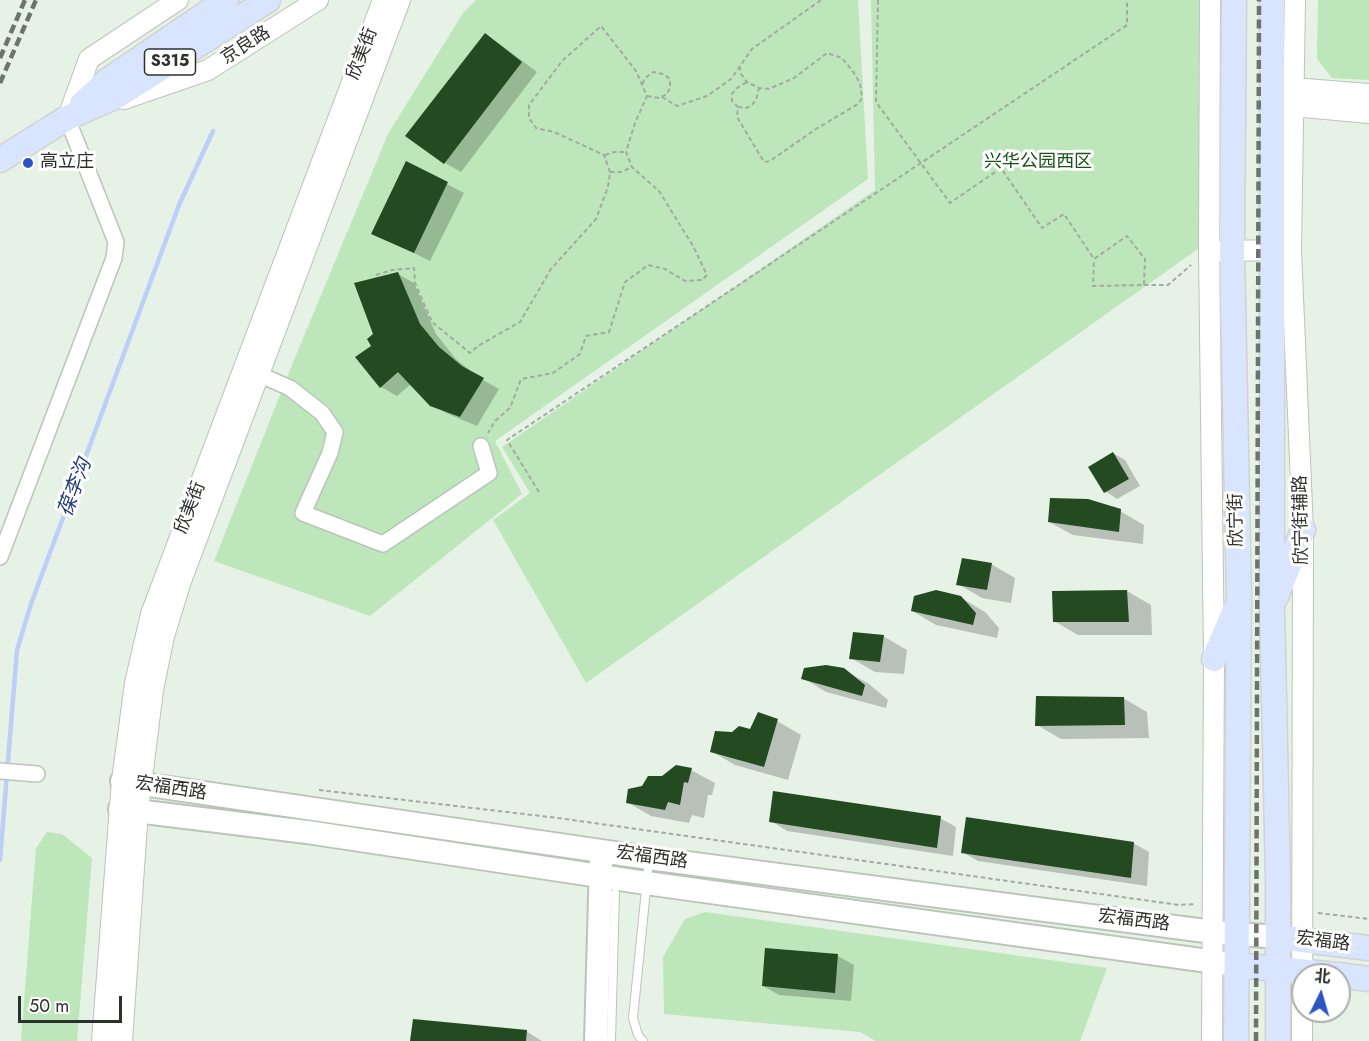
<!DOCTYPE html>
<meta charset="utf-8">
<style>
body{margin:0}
#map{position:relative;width:1369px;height:1041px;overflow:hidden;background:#e7f2e6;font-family:Jost,"Noto Sans SC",sans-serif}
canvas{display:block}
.north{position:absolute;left:1291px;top:963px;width:60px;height:60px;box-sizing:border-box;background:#fff;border:2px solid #abadab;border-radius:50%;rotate:5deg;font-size:16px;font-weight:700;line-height:24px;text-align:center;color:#2d312c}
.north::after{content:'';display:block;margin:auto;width:21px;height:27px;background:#2b53c2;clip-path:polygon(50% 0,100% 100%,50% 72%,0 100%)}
.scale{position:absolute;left:18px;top:996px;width:104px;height:27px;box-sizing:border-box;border:3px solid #2d312c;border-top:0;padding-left:8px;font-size:18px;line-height:21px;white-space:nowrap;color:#2d312c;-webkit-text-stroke:4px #fff;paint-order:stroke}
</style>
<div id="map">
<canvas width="1369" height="1041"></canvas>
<div class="north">北</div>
<div class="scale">50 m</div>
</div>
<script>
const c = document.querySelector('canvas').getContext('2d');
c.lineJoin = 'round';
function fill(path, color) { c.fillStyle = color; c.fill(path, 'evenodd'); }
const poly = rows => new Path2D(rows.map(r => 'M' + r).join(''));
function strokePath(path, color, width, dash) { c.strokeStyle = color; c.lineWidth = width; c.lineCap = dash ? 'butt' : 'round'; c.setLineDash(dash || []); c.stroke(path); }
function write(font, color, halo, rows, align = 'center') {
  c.font = font + ' Jost,"Noto Sans SC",sans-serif'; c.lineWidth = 6; c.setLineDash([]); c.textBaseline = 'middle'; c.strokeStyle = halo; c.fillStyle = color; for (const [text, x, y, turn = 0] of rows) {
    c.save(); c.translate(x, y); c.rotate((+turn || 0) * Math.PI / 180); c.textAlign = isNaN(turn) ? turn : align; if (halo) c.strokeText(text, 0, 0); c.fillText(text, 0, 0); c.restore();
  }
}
const green = poly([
 [476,0,858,0,868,179,495,441,522,494,370,616,214,561,294,360,388,134,463,13],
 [871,0,1203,0,1205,244,586,683,493,520,530,493,502,447,875,190],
 [1318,0,1369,0,1369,80,1332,78,1317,59],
 [47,832,62,834,92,858,77,1041,21,1041,36,848],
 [705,912,1107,968,1080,1041,876,1041,860,1032,664,1014,663,957,685,919]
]);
const shadow = poly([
 [485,35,501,45,537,72,461,172,445,163],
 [407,163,464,193,430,261,373,233],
 [398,274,414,283,436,334,455,358,476,376,499,389,477,426,448,414,431,404,411,384,397,396,381,387,373,346,375,334],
 [1113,453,1125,460,1140,486,1117,499,1106,492],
 [1120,511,1144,525,1143,544,1073,535,1049,522],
 [991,564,1015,578,1011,603,982,598,958,584],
 [1127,591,1151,605,1152,635,1078,635,1054,621],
 [960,597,985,612,999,628,997,638,936,625,912,611],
 [883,636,907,650,904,674,875,672,851,658],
 [844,670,869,684,888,700,886,708,826,692,803,678],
 [1123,698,1147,712,1149,738,1061,739,1037,725],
 [777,721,801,735,788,780,735,765,711,751,732,734,750,730],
 [691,770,715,783,712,795,708,795,704,818,692,815,689,823,651,816,627,802,663,778],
 [940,818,956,827,953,856,787,831,771,821],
 [1133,843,1149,852,1147,886,978,861,962,852],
 [838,956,854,965,851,1001,779,995,763,986],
 [526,1031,542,1041,412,1041]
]);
const stream = poly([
 [0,860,17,650,31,604,179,205,213,131]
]);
const building = poly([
 [485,33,522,62,444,164,405,136],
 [406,161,448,182,414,253,371,234],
 [398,272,420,324,439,347,462,366,484,378,460,417,430,406,398,372,380,388,355,357,371,346,367,339,373,334,354,283],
 [1113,452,1129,479,1104,493,1088,467],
 [1050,498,1088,499,1121,509,1119,532,1048,522],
 [962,558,992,563,987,590,956,585],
 [936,590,961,596,976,613,973,625,911,611,914,596],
 [1127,590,1129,622,1053,622,1052,591],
 [853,632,884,635,880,662,849,659],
 [826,665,844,668,865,685,862,696,801,679,804,668],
 [1036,696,1124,697,1125,725,1035,726],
 [758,712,778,719,764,767,710,752,715,731,732,732,739,726,750,729],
 [676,765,692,768,688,783,684,782,680,805,668,802,665,810,626,803,628,789,642,786,648,776,662,776],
 [773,791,941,816,937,848,769,822],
 [966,817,1134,842,1131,878,961,853],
 [765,948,838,954,835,993,762,986],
 [413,1019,527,1030,526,1041,410,1041]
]);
const path = poly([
 [878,0,876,102,950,203,1001,168,1042,228,1064,214,1094,259,1127,236,1145,259,1144,285,1093,286,1094,259],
 [740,66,741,74,747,82,759,88,769,89,794,78,827,53,842,58,852,70,860,83,862,98,858,104,816,129,770,161,764,162,737,117,738,107,732,101,732,94,737,88,747,82],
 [643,84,644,79,653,72,663,74,670,79,670,88,667,94,659,98,647,96],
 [662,97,677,106,707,96,731,79,752,49,821,0],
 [738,107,746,108,751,106,756,100,759,88],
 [605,155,614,152,626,152],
 [610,172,621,172,632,167],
 [376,275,392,270,414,268,415,283,432,322,470,353,478,346,520,322,551,269,596,219,608,187,610,172,604,155,554,132,536,128,529,118,529,105,562,61,601,26,636,71,647,96,635,123,626,152,632,167,659,191,693,246,707,275,702,280,685,281,665,269,648,265,643,269,625,282,609,332,586,336,580,354,553,373,521,379,510,408,495,421,488,433],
 [1144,285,1168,285,1191,265],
 [539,492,507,440,1127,25,1127,0],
 [319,790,558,818,1179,905,1196,904],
 [1318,913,1369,919]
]);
const service = poly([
 [611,1041,615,893],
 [643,1041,638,1035,633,1018,649,860]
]);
const minor = poly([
 [258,374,290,388,322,413,335,432,330,453,303,513,383,544,489,473,481,446],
 [0,557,114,258,116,242,67,118],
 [0,771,37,774]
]);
const tertiary = poly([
 [1210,0,1209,251,1214,659,1212,1041],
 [1295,0,1291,250,1303,530,1302,1041],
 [1293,88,1369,94],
 [124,99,208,70,318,0],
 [1293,106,1369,113],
 [68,117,89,59,178,0],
 [1218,251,1285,250],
 [102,1041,122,781,135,683,151,614,383,0],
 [122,1041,138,810,153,690,164,636,181,581,400,0]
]);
const secondary = poly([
 [122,781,649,858,1213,932,1278,937],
 [120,809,307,832,646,883,1237,965],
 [596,1041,601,861]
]);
const primary = poly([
 [1234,0,1232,250,1239,599,1236,1041],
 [1272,0,1272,607,1278,879,1278,1041],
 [82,104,107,81,226,0],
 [0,160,67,118,117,96,268,0],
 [1276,597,1303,530],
 [1214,659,1235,610],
 [1278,937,1369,948],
 [1237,965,1337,975],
 [1339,975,1369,979]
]);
const rail = poly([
 [0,58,25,0],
 [0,83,36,0],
 [1256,1041,1259,0]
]);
const markers = [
 [28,163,6,"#2b53c2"]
];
const shields = [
 [170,62,51]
];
const shieldNames = [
 ["S315",170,62]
];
const streetNames = [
 ["京良路",246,46,-33],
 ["欣美街",363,54,-69],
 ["欣美街",191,508,-69],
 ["欣宁街",1237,520,-91],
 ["欣宁街辅路",1302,520,-91],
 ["宏福西路",171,789,9],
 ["宏福西路",652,858,8],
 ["宏福西路",1134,921,7],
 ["宏福路",1323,942,7]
];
const poiNames = [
 ["高立庄",40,163]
];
const parkNames = [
 ["兴华公园西区",1038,163]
];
const waterNames = [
 ["葆李沟",76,488,-70]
];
fill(green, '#bde7ba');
fill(shadow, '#0003');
strokePath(stream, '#bbcff9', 4.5);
fill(building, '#244a22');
strokePath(service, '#bac4b9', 10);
strokePath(minor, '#bac4b9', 18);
strokePath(tertiary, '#bac4b9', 22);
strokePath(secondary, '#bac4b9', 26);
strokePath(primary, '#d1d2d1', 27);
strokePath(path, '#a2aaa1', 2, [4.5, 3]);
strokePath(service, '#fff', 8);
strokePath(minor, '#fff', 15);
strokePath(tertiary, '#fff', 20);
strokePath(secondary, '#fff', 22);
strokePath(primary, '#d9e5fe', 24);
strokePath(rail, '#6e746d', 4.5, [9, 4.5]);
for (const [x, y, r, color] of markers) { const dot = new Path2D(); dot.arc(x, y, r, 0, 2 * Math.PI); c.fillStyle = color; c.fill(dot); strokePath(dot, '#fff', 2); }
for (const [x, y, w] of shields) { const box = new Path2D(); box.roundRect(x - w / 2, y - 13, w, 26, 4.5); c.fillStyle = '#fff'; c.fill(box); strokePath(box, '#2d312c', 1.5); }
write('bold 16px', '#2d312c', null, shieldNames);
write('18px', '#2d312c', '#fff', streetNames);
write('18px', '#2d312c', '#fff', poiNames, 'left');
write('18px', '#185318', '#fff', parkNames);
write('italic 20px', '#253d7b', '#fff', waterNames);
</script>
